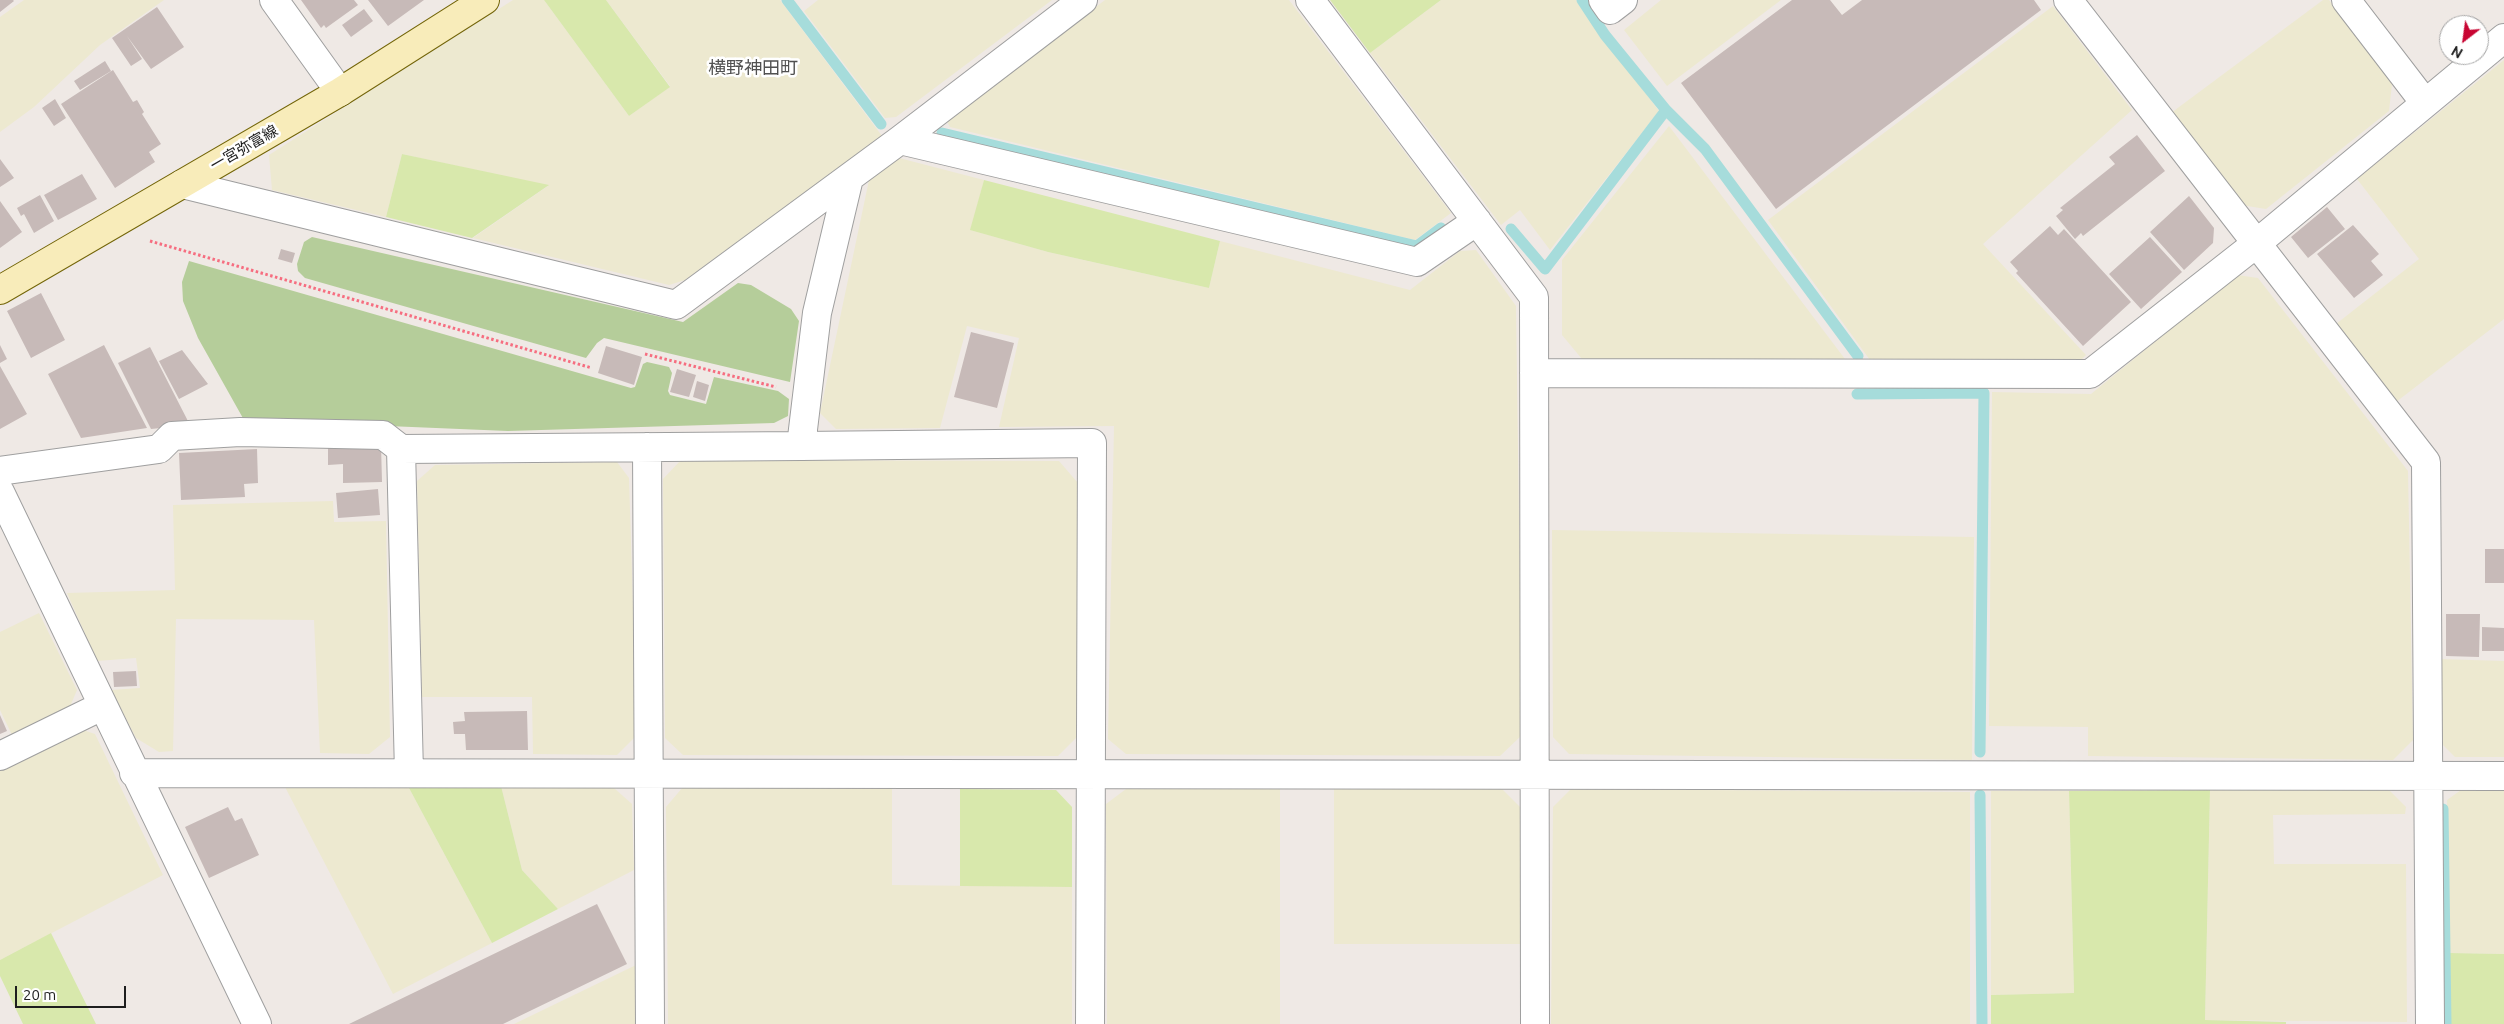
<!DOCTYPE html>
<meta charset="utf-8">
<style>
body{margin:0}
#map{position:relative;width:2504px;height:1024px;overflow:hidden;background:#efe9e5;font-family:Ubuntu,sans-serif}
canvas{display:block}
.north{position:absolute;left:2439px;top:15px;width:50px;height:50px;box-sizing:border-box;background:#fff;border:1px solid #a5a5a5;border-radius:50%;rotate:210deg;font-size:14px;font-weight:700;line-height:20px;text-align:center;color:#1e1e1e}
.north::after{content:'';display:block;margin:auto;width:18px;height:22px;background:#c80533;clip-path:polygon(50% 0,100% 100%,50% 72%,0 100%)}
.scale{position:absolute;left:15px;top:986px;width:111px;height:22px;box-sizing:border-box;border:2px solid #1e1e1e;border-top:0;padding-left:6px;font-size:15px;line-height:18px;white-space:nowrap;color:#1e1e1e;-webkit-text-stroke:4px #fff;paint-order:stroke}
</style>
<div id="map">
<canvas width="2504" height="1024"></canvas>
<div class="north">N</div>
<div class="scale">20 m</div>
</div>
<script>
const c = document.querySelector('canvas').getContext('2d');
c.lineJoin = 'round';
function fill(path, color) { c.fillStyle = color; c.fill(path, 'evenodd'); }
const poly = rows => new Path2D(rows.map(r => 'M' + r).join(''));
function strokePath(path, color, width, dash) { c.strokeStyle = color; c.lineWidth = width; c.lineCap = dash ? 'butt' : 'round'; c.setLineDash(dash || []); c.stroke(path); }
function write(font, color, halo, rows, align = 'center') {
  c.font = font + ' Ubuntu,"Noto Sans JP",sans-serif'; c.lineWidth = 5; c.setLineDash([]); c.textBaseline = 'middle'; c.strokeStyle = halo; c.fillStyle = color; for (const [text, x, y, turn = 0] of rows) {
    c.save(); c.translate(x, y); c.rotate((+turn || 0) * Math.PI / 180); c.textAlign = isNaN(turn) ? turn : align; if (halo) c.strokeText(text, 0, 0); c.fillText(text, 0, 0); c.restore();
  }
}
const farmland = poly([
 [24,0,164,0,100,45,34,107,0,132,0,17],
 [513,0,544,0,629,116,670,86,606,0,780,0,882,136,685,280,669,285,473,238,548,186,402,154,386,217,272,190,269,155],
 [818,0,1052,0,896,117,885,118,804,11],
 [1105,0,1289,0,1451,213,1415,240,950,127,946,120],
 [1441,0,1576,0,1659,111,1550,250,1520,210,1501,225,1370,53],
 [1661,0,1781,0,1667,86,1624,30],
 [2323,0,2329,0,2392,84,2389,111,2266,209,2241,205,2171,113],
 [2053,6,2132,110,1983,244,2086,355,2081,360,1870,360,1768,220],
 [2504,60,2504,319,2396,402,2336,324,2419,259,2357,179],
 [1669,126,1845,359,1582,359,1562,335,1562,260],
 [899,158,984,180,971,230,1048,252,1209,288,1220,241,1410,290,1460,251,1476,250,1516,306,1522,735,1500,756,1126,754,1108,739,1114,426,999,427,1019,338,967,326,940,428,836,429,820,413,869,180],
 [2237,275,2258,278,2408,471,2413,740,2393,760,2088,756,2088,727,1989,726,1992,392,2091,394],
 [681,460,1059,461,1078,483,1077,737,1058,756,683,755,665,738,663,479],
 [617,462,629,478,637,735,617,755,533,754,532,697,422,697,417,481,435,465],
 [333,501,334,522,386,521,390,737,369,754,320,753,314,620,176,619,173,751,159,752,136,738,111,690,140,688,136,658,97,661,67,593,175,590,173,505],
 [1552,530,1974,537,1972,760,1569,754,1553,737],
 [39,613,77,690,69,709,13,737,0,710,0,632],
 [2438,659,2504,661,2504,757,2455,757,2436,738],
 [80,729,95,734,163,875,0,960,0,768],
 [501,786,614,788,632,804,634,870,558,909,522,870],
 [285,787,409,788,492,943,393,994],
 [683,787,892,789,892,885,1072,887,1072,1024,668,1024,666,807],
 [1334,788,1502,789,1521,808,1520,944,1334,944],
 [1126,789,1280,789,1280,1024,1107,1024,1106,804],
 [1571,789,1970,792,1970,1024,1551,1024,1553,807],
 [2210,790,2389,790,2406,807,2405,814,2273,815,2274,864,2406,864,2407,1022,2205,1020],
 [2461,790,2504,790,2504,954,2449,953,2447,800],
 [1991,791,2069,791,2074,993,1991,995],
 [636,965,636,1024,514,1024]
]);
const grass = poly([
 [544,0,606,0,670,87,629,116],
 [1330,0,1441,0,1370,53],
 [402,154,549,185,472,238,386,217],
 [984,180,1220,241,1209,288,1048,252,970,230],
 [501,786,522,870,558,909,492,943,409,788],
 [960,789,1056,790,1072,807,1072,887,960,886],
 [2210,790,2205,1020,2286,1022,2286,1024,1991,1024,1991,995,2074,993,2069,791],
 [51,933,96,1024,23,1024,0,976,0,960],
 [2449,953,2504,954,2504,1024,2450,1024]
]);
const forest = poly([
 [312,237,683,322,738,283,751,285,791,309,799,321,790,382,604,338,597,343,586,358,305,278,298,271,297,264,304,242],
 [189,261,631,388,635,387,643,364,647,362,669,367,672,373,668,391,670,395,706,404,714,377,778,391,789,399,788,416,774,423,508,431,244,420,198,338,183,301,182,282]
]);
const stream = poly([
 [787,0,881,124],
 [1582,0,1605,35,1666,110,1705,149,1858,356],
 [942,133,1417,246,1441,228],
 [1511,229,1545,269,1666,110],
 [1857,394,1984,393,1980,752],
 [1980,795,1982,1024],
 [2443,809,2446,1024]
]);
const building = poly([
 [0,0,13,0,14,1,0,12],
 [301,0,354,0,358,5,326,28,324,25,321,28],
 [368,0,424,0,388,26],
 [1792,0,1830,0,1842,15,1862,0,2034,0,2041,10,1776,209,1681,83],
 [157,7,184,47,151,69,127,36,142,59,131,66,112,38],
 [364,9,373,21,351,37,342,25],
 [105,61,111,71,80,90,74,81],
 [113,70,133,102,137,100,144,112,142,114,161,144,149,152,155,162,115,188,61,104],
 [55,99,66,118,54,126,42,108],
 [2137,135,2165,171,2083,236,2081,233,2075,239,2056,216,2063,210,2060,208,2115,164,2109,157],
 [0,159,14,178,0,187],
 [82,174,97,199,58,220,44,195],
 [40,195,54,221,34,233,24,214,21,216,17,208],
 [2189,196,2214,228,2213,243,2184,270,2150,232],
 [0,201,22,232,0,248],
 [2327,207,2345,229,2308,258,2291,237],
 [2353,225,2379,254,2371,261,2383,275,2354,298,2317,254],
 [2050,226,2058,235,2064,229,2131,302,2083,346,2016,273,2018,271,2010,262],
 [2150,237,2182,272,2141,309,2109,274],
 [281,249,295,253,292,263,278,259],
 [41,293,65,340,31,358,7,311],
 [971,332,1014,343,997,408,954,397],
 [0,345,7,359,0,363],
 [104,345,147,428,81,438,48,374],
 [606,346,642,357,634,385,598,373],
 [150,347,190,425,151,429,118,363],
 [182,350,208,384,179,399,159,361],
 [0,366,27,414,0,429],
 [677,369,696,375,689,397,670,392],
 [697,381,709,385,705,401,693,397],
 [381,445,382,482,343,483,343,464,328,465,328,446],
 [257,449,258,483,244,484,245,497,181,500,179,453],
 [378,489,380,515,338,518,336,493],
 [2485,549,2504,549,2504,583,2485,583],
 [2446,614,2480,614,2479,657,2446,656],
 [2482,627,2504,628,2504,651,2482,651],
 [136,671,137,686,114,687,113,672],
 [527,711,528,750,466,750,465,734,454,734,453,722,465,721,464,712],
 [0,715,7,731,0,734],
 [228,807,235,821,242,818,259,855,209,878,185,827],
 [597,904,627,964,503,1024,349,1024]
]);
const path = poly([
 [150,241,592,368],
 [645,354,776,387]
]);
const street = poly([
 [274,0,340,92],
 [1310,0,1534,297,1535,1024],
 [1603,0,1610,10,1623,0],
 [2068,0,2426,462,2430,1024],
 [2346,0,2425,103],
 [900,140,1417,262,1477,221],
 [849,178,817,313,801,446,1092,443,1090,1024],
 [182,184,676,305,900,140,1083,0],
 [1534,373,2090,374,2257,243,2504,38],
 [647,447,650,1024],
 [0,471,159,449,172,436,240,432,383,435,401,449],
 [0,492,257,1024],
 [0,756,102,706],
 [134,773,2504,776],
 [409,773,401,449,801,446]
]);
const secondary = poly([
 [0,290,340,92,485,0]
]);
const streetNames = [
 ["一宮弥富線",244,148,-30]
];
const quarterNames = [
 ["横野神田町",753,68]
];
fill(farmland, '#ede9d0');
fill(grass, '#d8e8ac');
fill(forest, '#b5cd9a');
strokePath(stream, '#a6dcdb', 11);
fill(building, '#c7bab8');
strokePath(street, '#9f9f9f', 30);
strokePath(secondary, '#736508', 30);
strokePath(path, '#f66e80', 3, [2.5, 2.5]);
strokePath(street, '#fff', 28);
strokePath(secondary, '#f8ecba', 28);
write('15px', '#1e1e1e', '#fff', streetNames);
write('18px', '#515151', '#fff', quarterNames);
</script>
